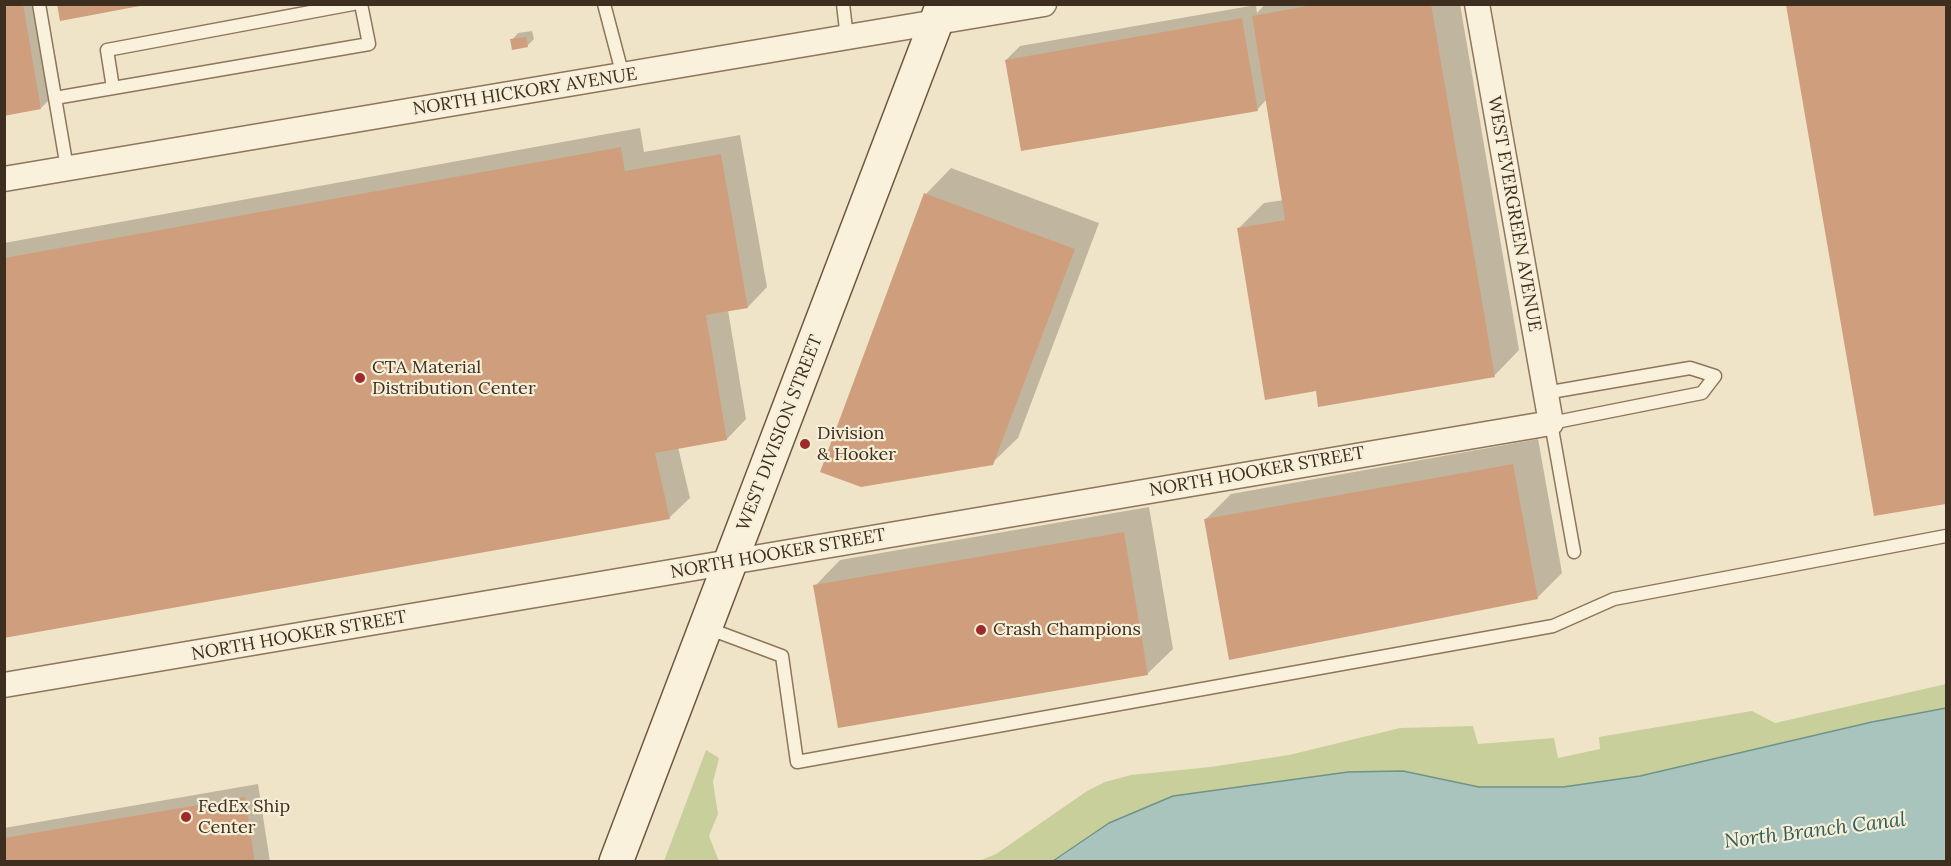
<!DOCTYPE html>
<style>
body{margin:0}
#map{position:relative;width:1951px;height:866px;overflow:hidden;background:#f0e4c8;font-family:Lora,serif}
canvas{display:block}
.frame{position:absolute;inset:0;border:6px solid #3d2e20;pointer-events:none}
</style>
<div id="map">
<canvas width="1951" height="866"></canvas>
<div class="frame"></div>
</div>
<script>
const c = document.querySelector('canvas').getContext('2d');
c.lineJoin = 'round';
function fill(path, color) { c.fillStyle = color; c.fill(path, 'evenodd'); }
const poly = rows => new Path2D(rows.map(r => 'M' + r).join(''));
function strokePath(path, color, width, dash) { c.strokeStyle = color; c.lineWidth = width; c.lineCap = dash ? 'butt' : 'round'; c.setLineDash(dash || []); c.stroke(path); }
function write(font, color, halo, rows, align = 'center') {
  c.font = font + ' Lora,serif'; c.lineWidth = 4.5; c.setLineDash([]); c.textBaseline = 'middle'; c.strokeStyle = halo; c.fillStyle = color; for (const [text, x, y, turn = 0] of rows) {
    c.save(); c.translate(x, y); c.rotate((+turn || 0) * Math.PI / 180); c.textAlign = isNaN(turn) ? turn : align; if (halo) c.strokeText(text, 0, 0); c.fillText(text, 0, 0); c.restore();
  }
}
const green = poly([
 [1946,684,1946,708,1872,722,1640,776,1563,787,1479,787,1403,771,1348,772,1173,796,1109,823,1053,861,976,862,996,854,1087,791,1105,782,1131,775,1210,767,1289,755,1400,728,1473,726,1478,744,1554,738,1558,758,1600,749,1599,737,1752,711,1775,723],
 [706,750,719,758,713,782,718,814,709,836,719,861,664,861]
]);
const water = poly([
 [1946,708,1946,861,1053,861,1109,823,1173,796,1348,772,1403,771,1479,787,1563,787,1640,776,1872,722,1946,708]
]);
const shadow = poly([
 [4,4,46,4,61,88,41,108],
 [1265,4,1460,4,1519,350,1494,376,1317,389,1238,229,1264,203,1284,200,1267,99,1257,110,1006,60,1020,46,1256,5,1257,13],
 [1788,4,1946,4,1946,502,1876,514],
 [532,31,534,39,527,46,512,40,518,33],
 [640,128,644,152,740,135,767,287,748,307,728,310,746,419,727,439,678,447,690,498,670,517,4,637,4,243],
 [951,168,1099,223,1018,438,992,463,822,471,926,194],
 [1538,439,1562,573,1537,598,1206,519,1231,494],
 [1149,507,1173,649,1147,674,815,586,840,560],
 [258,784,270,862,4,862,4,828]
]);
const building = poly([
 [4,4,23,4,41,109,4,116],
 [57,4,140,4,140,6,60,21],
 [1318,4,1431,4,1495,377,1318,407,1316,391,1265,400,1237,228,1285,220,1252,16],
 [1786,5,1946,5,1946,504,1874,516],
 [1242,18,1258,111,1021,151,1005,60],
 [526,37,528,47,512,50,510,39],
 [621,147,625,171,721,154,748,308,706,315,727,440,655,453,670,519,4,638,4,258],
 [924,193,1075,249,993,465,861,487,820,472],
 [1513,464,1538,599,1229,660,1204,519],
 [1124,532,1148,675,838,728,813,585],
 [245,797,255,862,4,862,4,838]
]);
const service = poly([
 [39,4,67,168],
 [604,4,623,76],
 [843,4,847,38],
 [113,88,107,50,353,4],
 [55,98,369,44,361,4],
 [1545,393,1690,368,1715,376,1702,393,1551,423,1574,552],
 [707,628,782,656,797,762,1553,626,1614,599,1946,536]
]);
const minor = poly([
 [4,179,1044,4],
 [4,685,1551,423,1477,4]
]);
const secondary = poly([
 [616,862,943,4]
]);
const markers = [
 [360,378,6,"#9e2a2b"],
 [805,444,6,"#9e2a2b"],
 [981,630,6,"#9e2a2b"],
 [186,817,6,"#9e2a2b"]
];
const streetNames = [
 ["NORTH HICKORY AVENUE",525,92,-9],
 ["WEST EVERGREEN AVENUE",1514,214,80],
 ["WEST DIVISION STREET",780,433,-69],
 ["NORTH HOOKER STREET",1257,472,-10],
 ["NORTH HOOKER STREET",778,554,-10],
 ["NORTH HOOKER STREET",299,636,-10]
];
const poiNames = [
 ["CTA Material",372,368],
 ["Distribution Center",372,389],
 ["Division",817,434],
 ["& Hooker",817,455],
 ["Crash Champions",993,630],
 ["FedEx Ship",198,807],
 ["Center",198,828]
];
const waterNames = [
 ["North Branch Canal",1815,831,-7]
];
fill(green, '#c9cf9b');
fill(water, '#a9c4bc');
strokePath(water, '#6f938a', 1.5);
fill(shadow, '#0003');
fill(building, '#cf9f7d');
strokePath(service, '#8d765c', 15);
strokePath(minor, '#8d765c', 27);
strokePath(secondary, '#6f573f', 36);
strokePath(service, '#faf1dc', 12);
strokePath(minor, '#faf1dc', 24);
strokePath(secondary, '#faf1dc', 33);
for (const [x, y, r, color] of markers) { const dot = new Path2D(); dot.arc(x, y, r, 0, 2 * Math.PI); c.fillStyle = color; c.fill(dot); strokePath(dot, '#f7eed8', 2); }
write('18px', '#3d2e20', '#f7eed8', streetNames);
write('18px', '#3d2e20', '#f7eed8', poiNames, 'left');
write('italic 20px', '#2f5d5a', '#f7eed8', waterNames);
</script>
